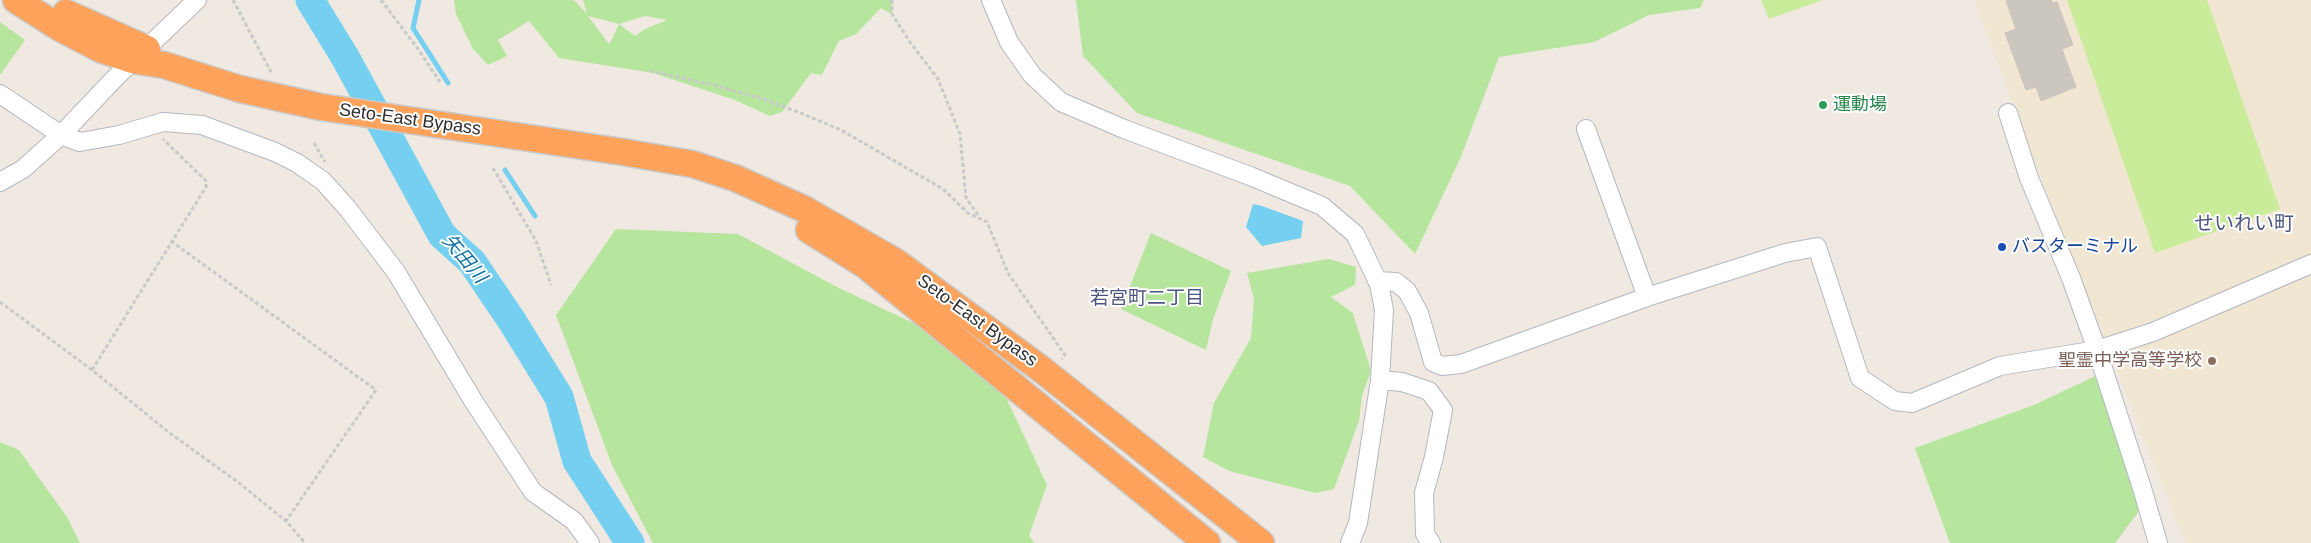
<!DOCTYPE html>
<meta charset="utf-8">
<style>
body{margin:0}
canvas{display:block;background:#efe9e1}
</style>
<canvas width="2311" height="543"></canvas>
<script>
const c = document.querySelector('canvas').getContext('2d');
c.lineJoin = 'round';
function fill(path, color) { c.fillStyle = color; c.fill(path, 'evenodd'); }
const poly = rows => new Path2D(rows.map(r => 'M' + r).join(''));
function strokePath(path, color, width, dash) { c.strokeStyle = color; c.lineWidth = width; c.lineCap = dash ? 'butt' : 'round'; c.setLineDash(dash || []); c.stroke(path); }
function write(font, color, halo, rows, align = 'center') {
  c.font = font + ' Arial,"Noto Sans JP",sans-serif'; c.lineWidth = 4; c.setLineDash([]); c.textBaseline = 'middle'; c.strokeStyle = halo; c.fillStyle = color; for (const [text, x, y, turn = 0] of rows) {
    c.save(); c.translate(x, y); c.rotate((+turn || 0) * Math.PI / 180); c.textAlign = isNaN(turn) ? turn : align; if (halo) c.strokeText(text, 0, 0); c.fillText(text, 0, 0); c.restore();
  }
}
const education = poly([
 [1974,0,2311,0,2311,543,2185,543,2042,180]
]);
const green = poly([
 [454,0,574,0,587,14,583,0,892,0,892,14,881,8,856,34,839,41,822,75,811,73,782,112,770,116,735,100,653,73,559,58,529,21,498,40,507,56,488,65,473,49,456,14],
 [588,16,619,24,609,45,609,44],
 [645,16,667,20,645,29,635,36,619,24],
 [1076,0,1704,0,1700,8,1649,15,1594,42,1499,57,1460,159,1415,254,1350,186,1137,113,1083,56],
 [0,22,25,40,0,75],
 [616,229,738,234,839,288,928,330,996,376,1047,485,1029,535,1034,543,653,543,612,465,556,315],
 [1151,233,1231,271,1213,319,1206,350,1121,309],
 [1329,259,1356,267,1355,285,1331,297,1353,313,1371,371,1362,395,1359,421,1334,489,1315,493,1229,471,1203,457,1214,403,1251,338,1254,299,1247,273],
 [2106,371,2149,498,2115,543,1950,543,1915,448,2034,405],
 [0,442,19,450,67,517,80,543,0,543]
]);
const pitch = poly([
 [1761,0,1823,0,1769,19],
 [2067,0,2207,0,2280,209,2155,253]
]);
const water = poly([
 [1253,204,1262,206,1303,221,1301,238,1262,246,1246,227]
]);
const stream = poly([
 [419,0,413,28,448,83],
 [505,170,535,216]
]);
const river = poly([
 [310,0,345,57,442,235,472,262,512,321,559,397,577,461,630,543]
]);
const building = poly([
 [2009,0,2051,0,2053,3,2057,2,2073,45,2062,49,2076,87,2041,101,2036,87,2026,90,2005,33,2016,29,2006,1,2009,0]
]);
const path = poly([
 [233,0,271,72],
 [381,0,418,49,440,82],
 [892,0,892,14,910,42,938,79,960,134,966,198,979,216],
 [650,71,710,84,763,99,798,112,841,130,943,189,968,213,987,222,1008,273,1065,355,1062,359],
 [314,143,325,162],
 [493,168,536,241,551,285],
 [171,241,376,390,286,521],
 [0,302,92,370,167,431,239,483,286,521,305,543],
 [92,370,206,187,206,181,163,139]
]);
const minor = poly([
 [991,0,1009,42,1032,75,1061,102,1124,129,1250,176,1322,206,1355,234,1379,284,1384,310,1380,380,1402,382,1429,391,1443,410,1434,457,1424,493,1425,534,1431,543],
 [0,94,61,135,80,142,119,135,163,122,202,125,275,152,297,163,323,181,348,209,396,272,474,402,533,492,574,521,590,543],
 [2008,113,2029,178,2071,278,2097,350,2142,488,2158,543],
 [1586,129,1647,297],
 [0,182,23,169,61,135,115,78,197,0],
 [1377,281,1396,282,1407,291,1419,313,1433,362,1442,366,1461,364,1647,297,1785,253,1817,247,1860,378,1895,401,1912,403,2000,366,2097,350,2153,332,2311,264],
 [1350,543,1358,523,1380,380]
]);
const highway = poly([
 [16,0,60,28,100,49,132,60,164,65,240,89,321,107,623,152,692,164,735,178,804,209,896,262,1041,369,1261,543],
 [66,13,147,49],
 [809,230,865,265,1207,543]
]);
const markers = [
 [1823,105,5,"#2e9e5b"],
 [2002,247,5,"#1a4fb4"],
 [2212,361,5,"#8d6e63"]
];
const leisureNames = [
 ["運動場",1833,105]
];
const streetNames = [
 ["Seto-East Bypass",410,120,8],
 ["Seto-East Bypass",977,321,36]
];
const transitNames = [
 ["バスターミナル",2012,247]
];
const educationNames = [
 ["聖霊中学高等学校",2202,361]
];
const waterNames = [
 ["矢田川",464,259,50]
];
const neighbourhoodNames = [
 ["若宮町二丁目",1147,299]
];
const quarterNames = [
 ["せいれい町",2244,224]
];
fill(education, '#f0e6d1');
fill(green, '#b6e59e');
fill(pitch, '#c9ec9a');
fill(water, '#75cff0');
strokePath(stream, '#75cff0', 5);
strokePath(river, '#75cff0', 29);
fill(building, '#cbc7bf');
strokePath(building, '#cbc5ba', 1);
strokePath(minor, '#b4b7c1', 20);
strokePath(highway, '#c9c9c9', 29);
strokePath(path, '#c9c9c9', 3, [4, 2.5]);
strokePath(minor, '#fff', 18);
strokePath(highway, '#ffa35c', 26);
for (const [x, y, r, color] of markers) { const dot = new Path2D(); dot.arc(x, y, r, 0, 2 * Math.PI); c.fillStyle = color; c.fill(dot); strokePath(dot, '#fff', 2); }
write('18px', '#27864d', '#fff', leisureNames, 'left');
write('18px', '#2e2e2e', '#fff', streetNames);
write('18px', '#164399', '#fff', transitNames, 'left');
write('18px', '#785e54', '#fff', educationNames, 'right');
write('italic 19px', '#0d6fa3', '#fff', waterNames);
write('19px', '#4d5680', '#fff', neighbourhoodNames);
write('20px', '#4d5680', '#fff', quarterNames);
</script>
